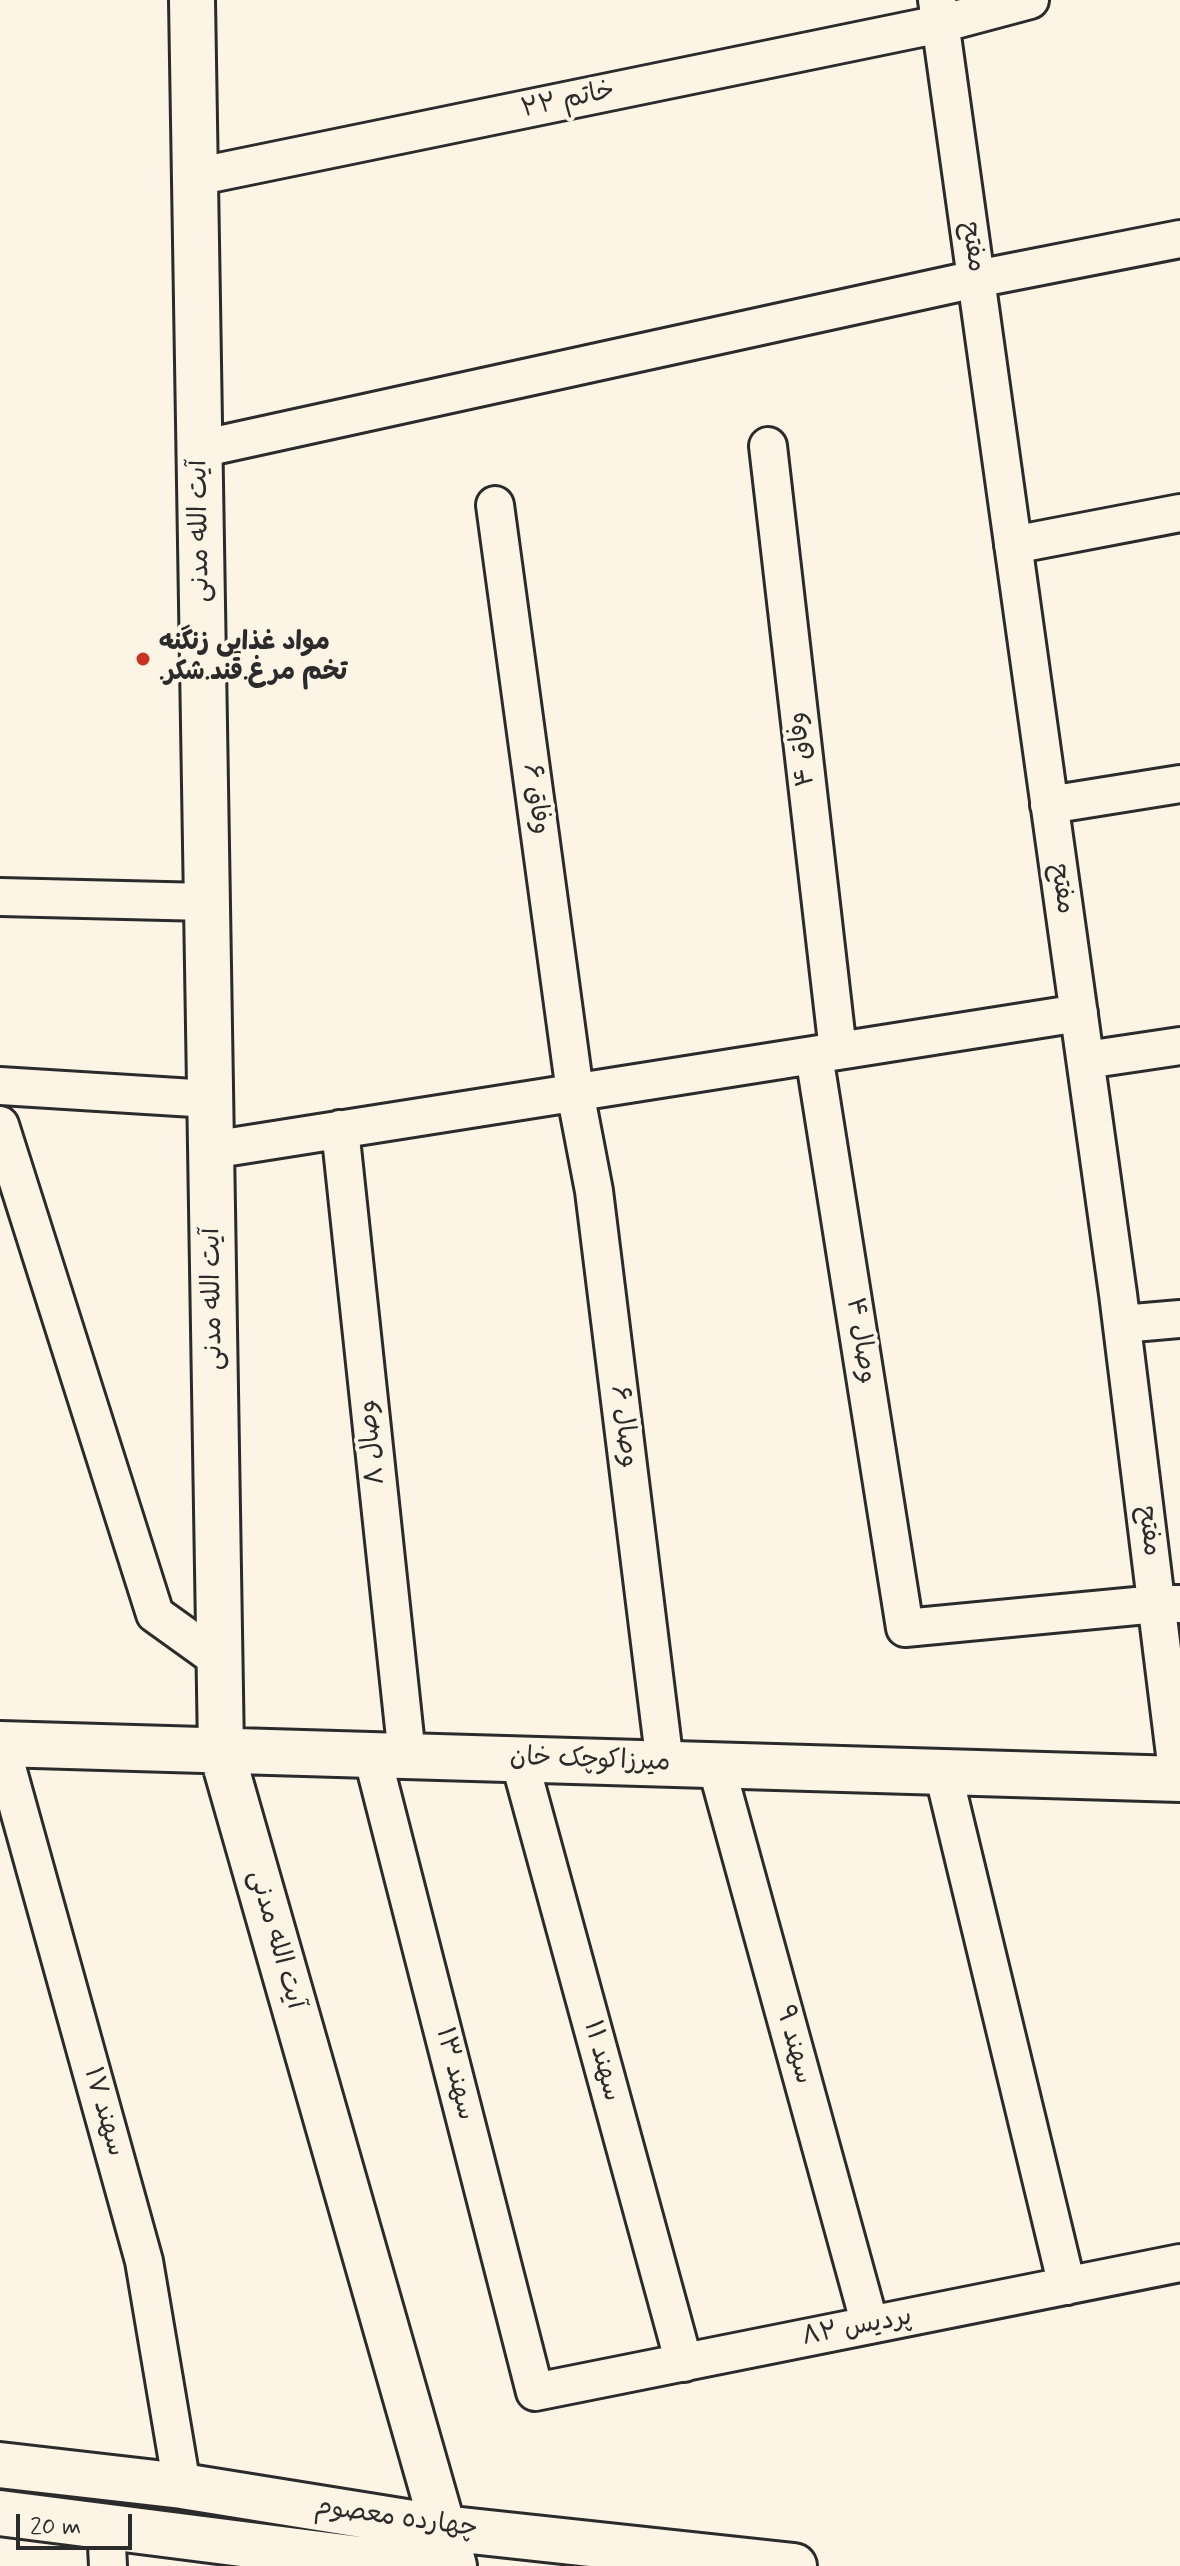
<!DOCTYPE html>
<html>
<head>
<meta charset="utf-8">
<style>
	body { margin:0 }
	#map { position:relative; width:1180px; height:2566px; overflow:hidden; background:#fcf5e5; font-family:Mynerve,sans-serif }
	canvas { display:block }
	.scale { position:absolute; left:16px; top:2514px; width:116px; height:36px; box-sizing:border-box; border:4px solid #2b2b2b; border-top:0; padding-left:10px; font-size:24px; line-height:28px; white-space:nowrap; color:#2b2b2b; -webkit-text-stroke:6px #fcf5e5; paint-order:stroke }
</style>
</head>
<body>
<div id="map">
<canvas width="1180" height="2566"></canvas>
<div class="scale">20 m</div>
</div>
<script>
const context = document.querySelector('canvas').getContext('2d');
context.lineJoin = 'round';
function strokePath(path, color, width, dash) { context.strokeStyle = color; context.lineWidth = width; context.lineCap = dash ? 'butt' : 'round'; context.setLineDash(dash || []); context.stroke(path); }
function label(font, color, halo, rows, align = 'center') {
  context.font = font + ' Mynerve,"Playpen Sans Arabic",sans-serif'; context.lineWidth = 8; context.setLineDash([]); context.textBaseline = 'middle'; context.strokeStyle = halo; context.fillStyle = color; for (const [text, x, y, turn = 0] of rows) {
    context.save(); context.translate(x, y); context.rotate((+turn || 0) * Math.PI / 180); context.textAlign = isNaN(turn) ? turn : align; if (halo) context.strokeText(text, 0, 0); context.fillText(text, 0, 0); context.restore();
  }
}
const minor = new Path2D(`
	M937,0L1118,1294L1178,1779
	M195,177L940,24L1030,0
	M768,446L838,1051
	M200,449L976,279L1180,239
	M495,505L575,1092L594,1191L665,1764
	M1013,545L1180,513
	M1049,805L1180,784
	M0,897L207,902
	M814,1055L905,1628L1157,1604H1178
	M1086,1060L1180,1046
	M0,1086L210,1099
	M0,1125L155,1614L219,1660
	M340,1129L407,1756
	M211,1150L1079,1013
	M1122,1324L1180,1319
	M0,1742L144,2261L182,2486
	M372,1755L535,2392L1180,2263
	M519,1759L684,2363
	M716,1765L870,2325
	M943,1772L1067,2286
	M106,2525L108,2566`);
const major = new Path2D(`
	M192,0L221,1750L454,2566
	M0,1744L1180,1779
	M0,2465L182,2486L443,2528L794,2566
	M0,2513L414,2566`);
strokePath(minor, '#2b2b2b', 42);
strokePath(major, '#2b2b2b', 50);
strokePath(minor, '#fcf5e5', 36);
strokePath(major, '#fcf5e5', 44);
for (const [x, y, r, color] of [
	[143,659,8,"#c8321e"]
]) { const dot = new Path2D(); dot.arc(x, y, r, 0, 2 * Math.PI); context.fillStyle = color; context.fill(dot); strokePath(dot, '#fcf5e5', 3); }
label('26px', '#2b2b2b', '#fcf5e5', [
	["خاتم ۲۲",568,101,-12],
	["مفتح",972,247,82],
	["آیت الله مدنی",201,531,-91],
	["وفاق ۴",803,749,-97],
	["وفاق ۶",535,799,82],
	["مفتح",1061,889,82],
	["آیت الله مدنی",214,1299,-91],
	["وصال ۴",860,1341,81],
	["وصال ۶",623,1427,83],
	["وصال ۸",373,1442,-96],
	["مفتح",1148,1531,83],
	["میرزاکوچک خان",590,1761,2],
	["آیت الله مدنی",275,1940,74],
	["سهند ۹",793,2045,75],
	["سهند ۱۱",601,2061,75],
	["سهند ۱۳",454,2074,76],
	["سهند ۱۷",103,2112,74],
	["پردیس ۸۲",857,2328,-11],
	["چهارده معصوم",396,2519,8]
]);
label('bold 26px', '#2b2b2b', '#fcf5e5', [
	["مواد غذایی زنگنه",159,644],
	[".تخم مرغ.قند.شکر",159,674]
], 'left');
</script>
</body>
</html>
